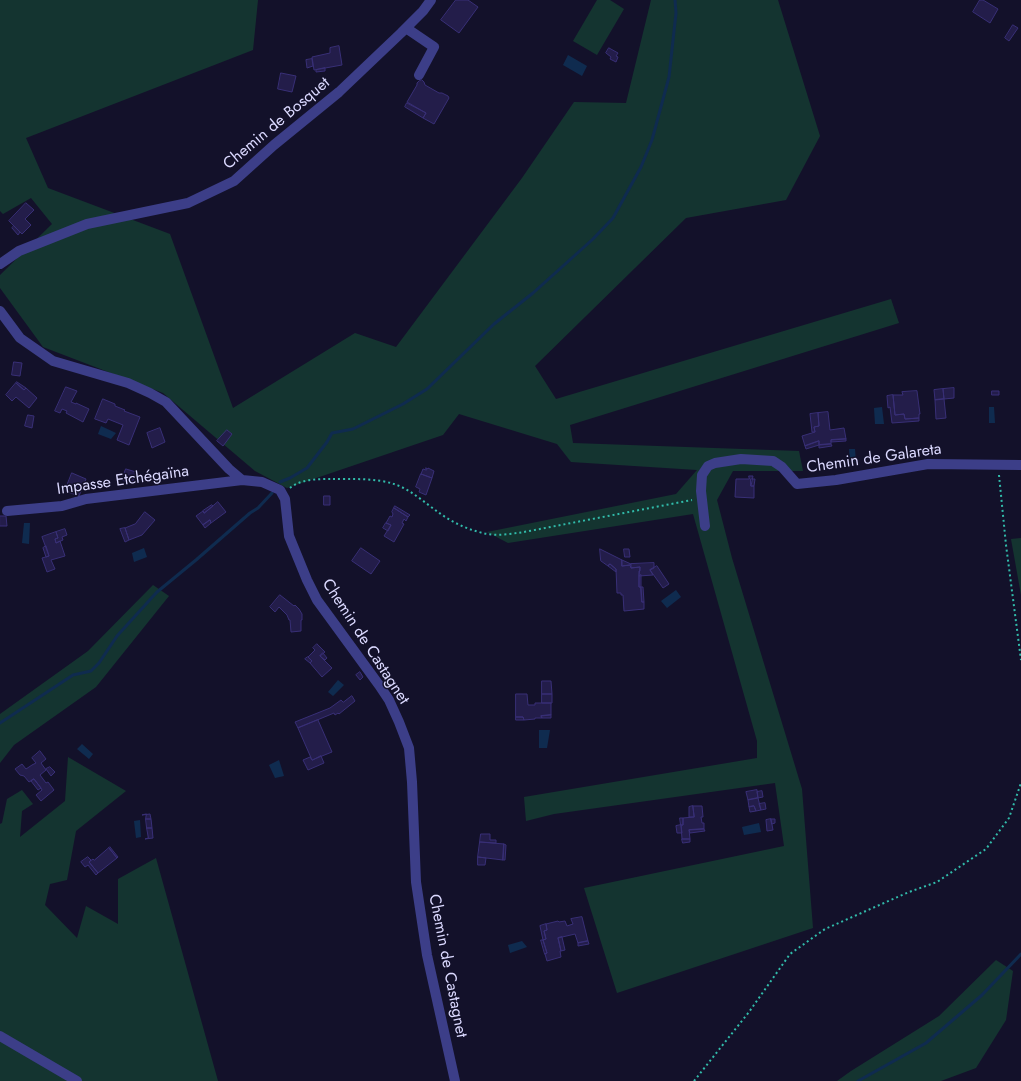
<!DOCTYPE html>
<html>
<head>
<meta charset="utf-8">
<style>
	body { margin:0 }
	canvas { display:block; background:#13112a }
</style>
</head>
<body>
<canvas width="1021" height="1081"></canvas>
<script>
const context = document.querySelector('canvas').getContext('2d');
context.lineJoin = 'round';
function fillPath(path, color) { context.fillStyle = color; context.fill(path, 'evenodd'); }
function strokePath(path, color, width, dash) { context.strokeStyle = color; context.lineWidth = width; context.lineCap = dash ? 'butt' : 'round'; context.setLineDash(dash || []); context.stroke(path); }
function label(font, color, halo, rows, align = 'center') {
  context.font = font + ' Jost,sans-serif'; context.lineWidth = 3; context.setLineDash([]); context.textBaseline = 'middle'; context.strokeStyle = halo; context.fillStyle = color; for (const [text, x, y, turn = 0] of rows) {
    context.save(); context.translate(x, y); context.rotate((+turn || 0) * Math.PI / 180); context.textAlign = isNaN(turn) ? turn : align; if (halo) context.strokeText(text, 0, 0); context.fillText(text, 0, 0); context.restore();
  }
}
fillPath(new Path2D(`
	M0,0H258L253,50L26,138L48,188L170,234L233,408L355,333L396,347L522,178L574,102L626,103L651,0H778L820,136L786,200L686,218L535,366L556,399L891,299L899,323L570,425L573,443L799,451L803,471H733L717,500L732,558L802,789L813,928L617,993L584,888L784,846L775,783L554,814L526,821L524,797L757,758V741L693,514L508,543L487,532L676,494L697,470L571,462L557,444L459,414L443,435L287,488L255,471L163,393L43,347L0,288V275L52,224L31,198L3,214L0,211Z
	M597,0H610L624,9L597,55L573,41Z
	M1021,538V595L1011,539Z
	M153,585L169,596L96,687L14,745L0,763V714L88,651Z
	M68,757L126,791L76,831L67,880L50,884L45,905L77,938L86,906L118,924V879L156,858L218,1081H0V824L2,823L7,799L22,790L33,804L22,811L20,837L65,801Z
	M996,960L1013,971L1006,1020L976,1068L941,1081H837L851,1071L939,1016Z`), '#143430');
fillPath(new Path2D(`
	M568,55L587,66L582,76L563,65Z
	M882,407L884,424H875L874,408Z
	M989,407H994L995,423H989Z
	M101,426L116,433L111,439L98,434Z
	M849,449H855L856,462H850Z
	M24,523H30L29,544L22,543Z
	M144,548L147,557L134,562L132,553Z
	M676,590L681,597L667,608L661,601Z
	M338,680L344,685L333,696L328,692Z
	M539,730H550L547,748H539Z
	M82,744L93,754L89,759L77,749Z
	M279,760L284,776L275,778L269,765Z
	M140,820L141,837L136,838L134,821Z
	M759,823L761,832L744,835L742,827Z
	M522,941L527,947L510,953L508,945Z`), '#0f2b4f');
strokePath(new Path2D(`
	M280,482L290,478L307,468L327,442L332,433L353,429L403,404L427,389L494,324L533,293L593,239L613,218L641,167L652,140L669,77L676,13L675,0
	M0,723L73,675L91,671L99,663L117,636L157,592L196,560L250,513L258,508L272,493
	M858,1081L926,1043L982,995L1021,954`), '#0f2b4f', 3);
const building = new Path2D(`
	M456,0H468L478,7L459,33L441,20Z
	M980,0H983L998,9L990,23L973,12Z
	M1013,25L1018,28L1009,41L1005,38Z
	M339,46L342,65L314,70L312,57L330,53V48Z
	M609,48L618,53L616,56L618,57L616,62L610,59L611,57L606,53Z
	M312,59L313,66L307,68L306,60Z
	M325,68V71L316,72V70Z
	M281,73L296,76L292,92L278,89Z
	M422,80L424,82L425,85L439,93H442L448,96L449,98L434,124L423,118L426,113L407,102L417,85V83L419,81Z
	M407,103L426,113L423,118L405,107Z
	M26,203L34,210L25,219L31,225L22,234L9,221Z
	M14,226L20,232L18,235L12,228Z
	M14,362L22,363L20,376L12,375Z
	M17,382L26,388L24,390L16,383Z
	M16,383L24,390L26,388L37,398L29,408L16,397L12,401L6,395Z
	M66,387L77,391L71,402L76,404V403L89,409L83,422L66,413L67,411L62,409L60,413L55,411Z
	M954,388V398L944,399L943,389Z
	M943,389L944,399L935,400L934,390Z
	M917,391L920,414H919V418L905,419L904,414L895,415L893,395H903L902,392Z
	M992,391H999V395H992Z
	M893,395L895,415L904,414L905,419L919,418V421L892,423L890,407L888,408L887,396Z
	M103,399L115,404V406L125,410L124,411L140,417L129,445L117,440L123,425L108,419L106,423L95,419Z
	M944,399L946,418L936,419L935,400Z
	M828,412L830,430L844,428L846,439L831,440V444L819,445V441L805,446L802,436L815,432L814,427L819,426L818,413Z
	M818,413L819,426L814,427L815,432H812L810,414Z
	M28,415L34,416L32,428L25,426Z
	M160,428L165,442L152,448L147,433Z
	M227,430L232,434L223,446L217,441Z
	M846,439V441L831,442V440Z
	M819,441V445L806,449L805,446Z
	M831,444L832,446L819,448V445Z
	M426,468L428,469V468L434,471L432,478L421,474L423,469L426,470Z
	M126,469L136,472L132,484L122,480Z
	M72,473L86,479L79,496L65,491Z
	M421,474L432,478L426,495L419,492L420,489L416,487Z
	M749,476H753L751,486H754V498L735,497L736,479H749Z
	M751,479H755L754,486H751Z
	M324,496H330V505H324Z
	M218,502L226,512L211,523L210,520L203,525L196,516L203,511L204,513Z
	M212,505L213,506L204,513L203,511Z
	M395,506L410,515L408,517L394,508Z
	M394,508L408,517L406,521L404,519L402,523L404,524L394,542L384,536L391,525L386,523L390,516L392,517L393,514L392,512Z
	M145,512L155,520L142,535L129,540L125,528L135,524Z
	M0,516H6L7,526H0Z
	M210,520L211,523L205,528L203,525Z
	M386,523L391,525L388,531L383,528Z
	M125,528L129,540L125,542L120,529Z
	M65,529L67,535L62,537L63,540L56,543L55,539L58,538L56,532Z
	M56,532L58,538L55,539L56,543L60,541L65,556L51,560L55,569L47,572L42,558L49,556L42,537Z
	M46,546L49,556L46,557L43,548Z
	M361,548L380,561L371,574L352,561Z
	M600,549L622,560V566L630,565L631,568L640,567V571H639V587H641L642,602H644V609L624,611L623,595H621V593H617L616,569L610,564L608,566L601,561Z
	M624,549H629L630,557H625Z
	M622,560L631,564L630,565L622,566Z
	M654,563V568L650,570L653,575L639,576L640,567L631,568V564Z
	M610,564L616,569V572L608,566Z
	M657,566L669,584L663,588L650,570Z
	M641,575V587H639V576Z
	M641,587H643L644,602H642Z
	M280,595L294,606L295,605L299,609L302,614V620H301V631L291,632L290,620H289L287,615L279,607L275,612L270,607Z
	M317,644L325,652L320,656L332,668L322,677L310,663L312,661L308,657L315,650L313,648Z
	M323,653L327,658L325,660L320,656Z
	M308,657L312,661L310,663L305,659Z
	M360,672L363,677L360,680L356,675Z
	M542,681H551L552,694H542Z
	M516,694H527L528,705H535V703H551V715L541,716L542,718H535V719L524,720L523,717H516Z
	M542,694H552V703H542Z
	M352,696L355,701L339,714L338,713L335,715L334,713L298,728L295,722L330,708L341,700L343,702Z
	M551,715V718H542L541,716Z
	M516,717H523L524,720H516Z
	M318,720L332,752L312,760L298,728Z
	M40,751L46,759L41,763L46,770L40,775L46,783L48,782L54,790L41,801L36,795L42,790L41,788L34,779L29,782L24,776L20,775L15,769L22,764L26,769L32,765L36,763L32,758Z
	M321,756L324,763L308,770L303,760L310,757L312,760Z
	M50,767L55,772L51,776L46,769Z
	M34,779L41,788L38,790L31,781Z
	M757,790L758,798L748,800L746,792Z
	M762,791L763,797L758,798L757,792Z
	M758,798L761,810L756,811L754,806L749,807L748,800Z
	M765,803L766,809L761,810L759,804Z
	M693,806H702L703,817H701L702,823H704V829L689,830L690,839H682L681,825H683V818L694,817Z
	M693,806L694,817H689V807Z
	M754,806L756,811L750,812L749,807Z
	M146,814L142,815L150,814L151,819H146Z
	M680,818H683V825H681Z
	M146,819H151L152,828H147Z
	M771,819L773,830L767,831L766,820Z
	M771,819H775V823L772,824Z
	M681,825L682,833H677L676,826Z
	M147,828H152L153,838L145,839L148,838Z
	M704,829L705,831L690,833L689,830Z
	M481,834H490V840H496V843L480,842Z
	M682,839H690V842L683,843Z
	M480,842L504,844L503,860L478,857Z
	M504,844L506,845L505,860H503Z
	M110,847L118,857L117,858L109,848Z
	M109,848L117,858L98,873L89,862L93,859L94,860Z
	M88,857L91,860L89,862L98,873L96,875L88,865L85,867L81,862Z
	M478,857L486,858L485,865H478Z
	M582,917L588,941L578,943L575,934L558,938L561,951H560L561,957L547,961L545,954L547,953L543,940L546,939L544,931L547,930L546,924L558,921L559,922L565,921L567,926L573,924L571,919Z
	M546,924L547,930L544,931L546,939L543,940L540,926Z
	M562,937L565,950L561,951L558,938Z
	M541,940H543L547,953L545,954Z
	M588,941L589,944L578,946V943Z`);
fillPath(building, '#231d4a');
strokePath(building, '#382f76', 1);
strokePath(new Path2D(`
	M999,475L1006,545L1021,660
	M290,488C301,479 317,479 331,479C350,479 376,478 394,484C410,489 425,503 438,512C450,521 464,528 479,532C494,537 510,534 524,532L692,500
	M694,1081L749,1012L790,954L825,929L909,892L937,882L986,849L1009,818L1021,783`), '#31bbaa', 2, [2, 3]);
strokePath(new Path2D(`
	M406,28L434,47L419,75
	M0,264L19,251L87,224L188,203L234,181L274,145L339,92L401,33L423,11L431,0
	M0,311L20,338L53,361L128,383L150,393L166,402L229,469L242,480L262,482L280,490L285,499L289,536L307,580L317,600L379,685L389,700L399,722L409,748L412,782L416,882L427,955L455,1081
	M7,511L62,506L86,499L242,480
	M705,526L701,491L702,475L708,466L715,463L741,459L773,461L782,467L797,484L836,480L928,464L1021,465
	M0,1036L77,1081`), '#3c3e88', 10);
label('16px', '#dbd9ff', '#13112a', [
	["Chemin de Bosquet",277,124,-40],
	["Chemin de Galareta",874,459,-8],
	["Impasse Etchégaïna",123,481,-8],
	["Chemin de Castagnet",365,642,57],
	["Chemin de Castagnet",447,966,79]
]);
</script>
</body>
</html>
